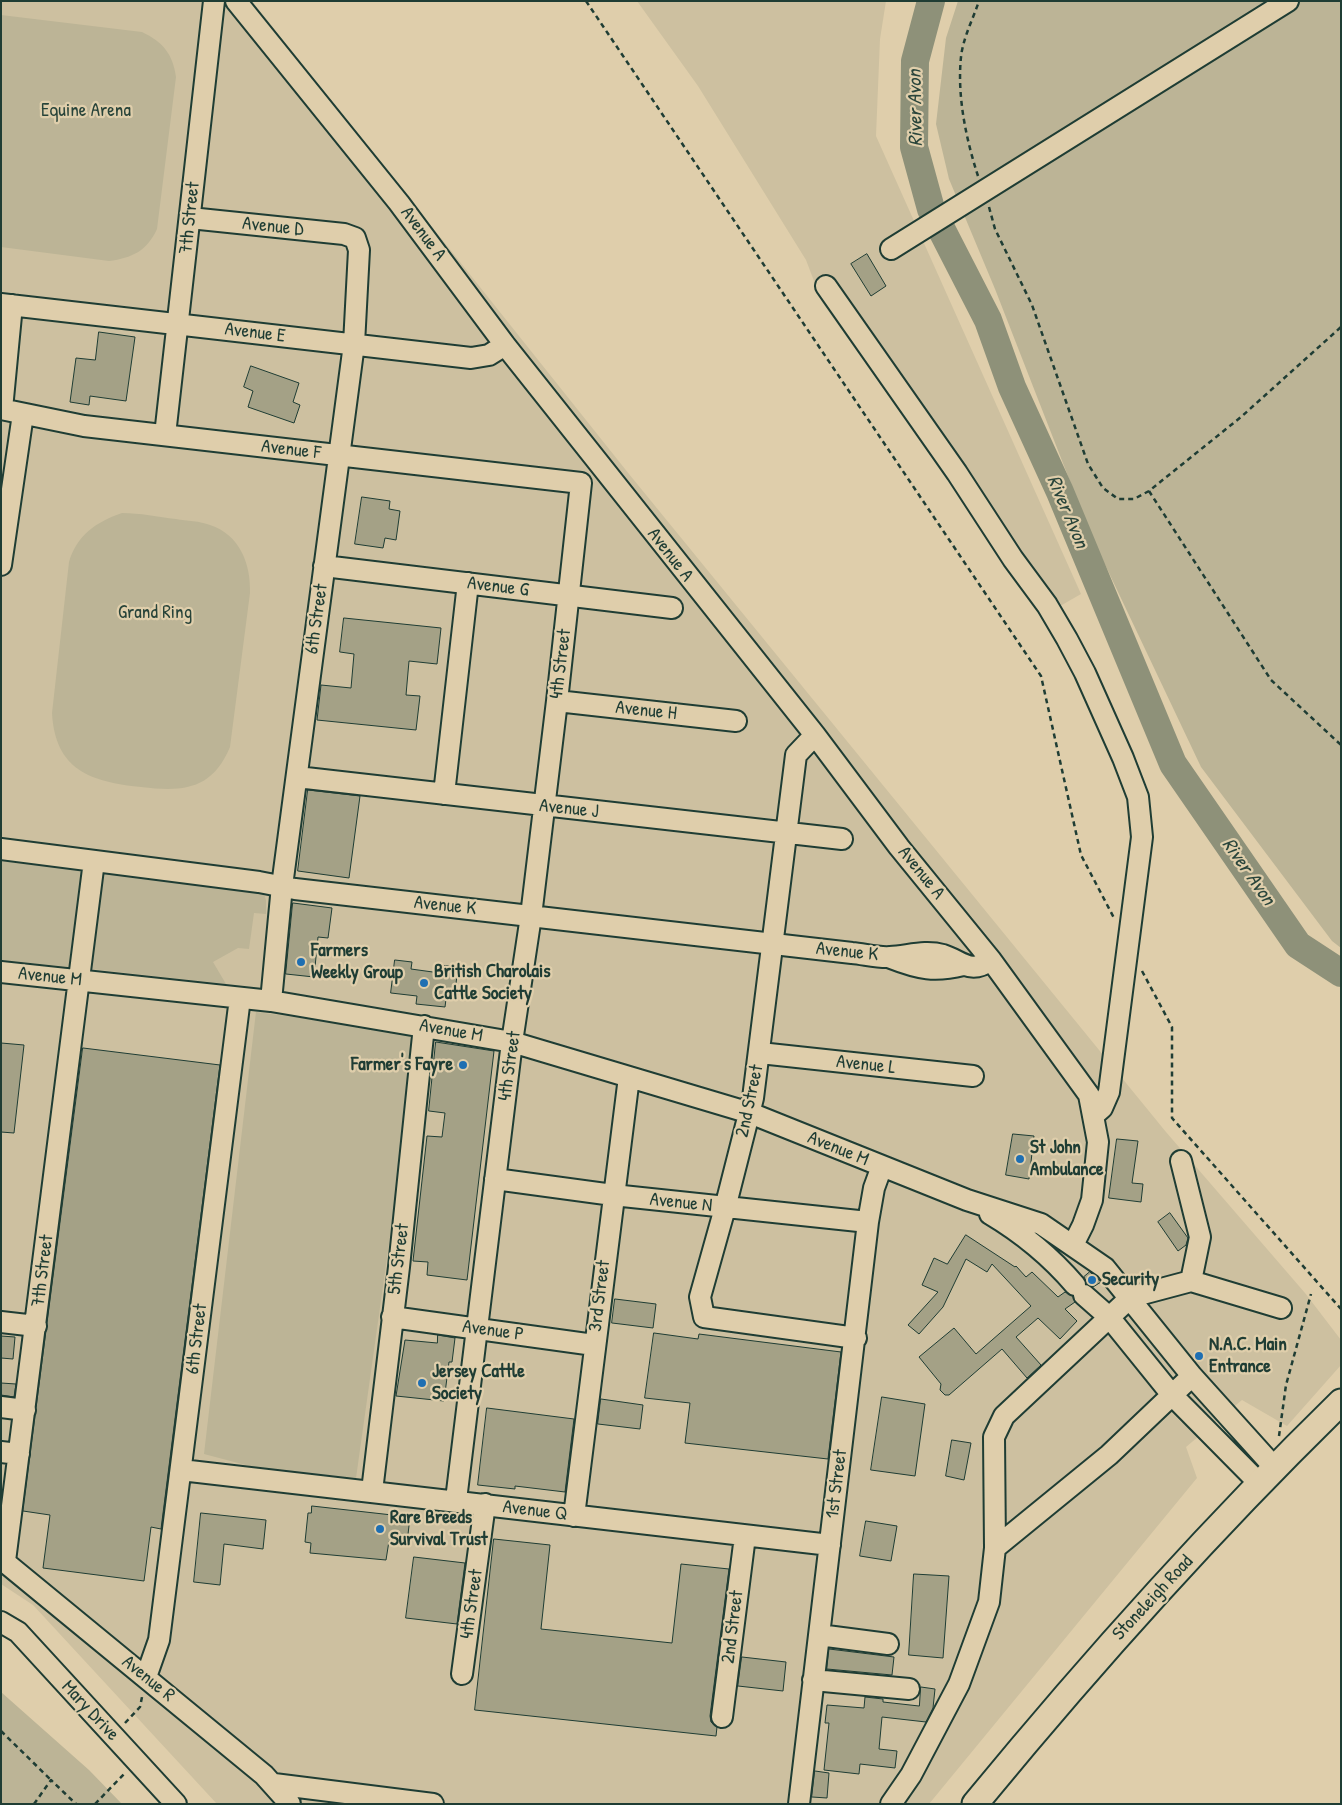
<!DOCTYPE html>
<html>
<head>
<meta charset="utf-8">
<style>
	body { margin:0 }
	#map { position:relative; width:1342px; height:1805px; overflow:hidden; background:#dfceab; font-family:"Patrick Hand",sans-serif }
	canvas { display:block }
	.frame { position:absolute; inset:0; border:2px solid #1f3d34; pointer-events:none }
</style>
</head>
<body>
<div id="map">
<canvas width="1342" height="1805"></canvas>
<div class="frame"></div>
</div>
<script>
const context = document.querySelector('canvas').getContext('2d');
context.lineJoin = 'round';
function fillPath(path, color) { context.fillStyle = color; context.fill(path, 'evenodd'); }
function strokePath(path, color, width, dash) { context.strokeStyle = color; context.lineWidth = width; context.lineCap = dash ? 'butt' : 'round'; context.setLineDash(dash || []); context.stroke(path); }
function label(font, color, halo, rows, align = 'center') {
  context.font = font + ' "Patrick Hand",sans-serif'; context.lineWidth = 4.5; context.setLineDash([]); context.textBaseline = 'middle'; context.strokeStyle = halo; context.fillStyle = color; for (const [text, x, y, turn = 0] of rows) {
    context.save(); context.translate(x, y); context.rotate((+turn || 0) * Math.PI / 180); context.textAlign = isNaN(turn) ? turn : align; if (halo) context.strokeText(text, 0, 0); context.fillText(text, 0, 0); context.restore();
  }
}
fillPath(new Path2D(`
	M1,1H252L629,474L1166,1132L1305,1293L1341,1340V1365L1287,1426L1242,1400L1186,1447L1197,1478L929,1804H217L33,1605L1,1584Z
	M637,1H886L880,39L876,136L1081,594L1041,617L983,529L822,302L806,260L698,86Z`), '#cdc0a0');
fillPath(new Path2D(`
	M958,1H1341V948L1332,941L1201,767L1091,535L995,289L949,179L936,124L946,38Z
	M1,15L142,32C163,42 173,54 176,77L157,229C147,251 132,258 109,261L1,247Z
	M122,513C140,513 158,517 176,519C187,521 200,521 210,525C240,535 251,564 250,593L230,747C212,790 183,792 141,787C91,782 55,770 52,713L69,562C77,535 96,522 122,513Z
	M1,861L87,870L75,965L69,967L1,960Z
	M99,871L247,890L264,894L266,900V914L254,913L249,949L238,948L213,962L226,984L91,969L87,966Z
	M256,1012L407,1032L413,1043L414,1066L356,1478L257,1468L204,1454Z
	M1,1692L89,1770L122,1804H1Z`), '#bcb496');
strokePath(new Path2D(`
	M931,1L915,61L914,147L931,209L988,320L1012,387L1060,492L1173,764L1298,945L1341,973`), '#8e9179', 28);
const building = new Path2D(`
	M867,254L886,286L871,296L851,264Z
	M99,332L135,337L126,401L90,396L89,405L70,402L76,358L95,360Z
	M251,366L299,383L293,402L300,405L294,423L248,407L253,391L244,387Z
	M362,497L390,501L389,509L400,511L396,540L385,538L383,548L355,544Z
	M344,618L441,628L437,664L409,661L406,695L420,696L416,730L317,720L321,685L351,688L354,654L340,652Z
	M308,790L360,796L349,878L298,871Z
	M293,903L332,908L328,938L318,937L314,977L286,974Z
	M395,960L412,962L411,969L440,973V965L458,967L454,1000L446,999L445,1007L416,1004L417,996L391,993Z
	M436,1042L494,1051L467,1280L427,1275L428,1262L413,1261L427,1136L442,1137L445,1113L429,1111Z
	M1,1043L24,1045L14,1133L1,1132Z
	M83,1048L220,1065L161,1529L151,1527L144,1581L43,1568L50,1515L23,1511Z
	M1013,1134L1034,1136L1029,1179L1006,1175Z
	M1117,1139L1138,1141L1132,1183L1143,1184L1141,1202L1109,1198Z
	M1170,1213L1188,1238L1186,1245L1178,1251L1158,1222Z
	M966,1235L1015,1267L1016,1266L1026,1277L1032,1272L1058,1297L1065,1292L1073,1296L1075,1302L1065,1309L1077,1321L1060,1339L1038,1318L1016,1337L1041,1365L1027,1378L1002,1349L949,1395H945L940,1390L941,1384L919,1357L954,1328L976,1354L1031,1306L992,1264L987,1272L966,1259L943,1307L919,1334L908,1325L938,1292L922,1285L934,1258L947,1264Z
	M1090,1272L1101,1282L1093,1287L1087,1283L1084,1277Z
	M615,1299L656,1304L653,1328L612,1323Z
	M654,1333L698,1339L699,1334L841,1352L828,1459L685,1443L690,1403L645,1398Z
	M438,1335L455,1338L452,1362H449L444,1401L396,1396L405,1340L437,1343Z
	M1,1336L15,1337L13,1359L1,1358Z
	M1,1383L16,1384L14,1397L1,1395Z
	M882,1397L925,1404L915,1476L871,1470Z
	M601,1399L643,1405L640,1429L598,1424Z
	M487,1408L574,1419L565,1492L515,1486V1489L478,1485Z
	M952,1440L971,1443L964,1480L946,1476Z
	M312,1506L410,1517L407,1543L389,1541L386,1560L310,1553L311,1543L305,1542L308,1513H311Z
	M201,1513L266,1520L263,1549L224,1544L220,1585L194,1582Z
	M866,1521L897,1526L891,1561L860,1556Z
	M494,1539L550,1545L541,1629L672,1643L681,1564L729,1569L710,1716L711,1722L717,1727L716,1736L475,1710Z
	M414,1557L465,1563L457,1624L406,1618Z
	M914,1574L949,1576L943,1658L909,1655Z
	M829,1649L894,1657L892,1675L827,1669Z
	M742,1657L786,1662L783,1691L738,1686Z
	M921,1687L935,1689L933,1708L926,1722L882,1717L879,1749L897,1751L895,1768L860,1764L859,1774L824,1770L829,1723H825L827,1705L864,1708L865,1697L883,1699V1702L919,1706Z
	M815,1771L829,1773L827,1798L812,1797Z`);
fillPath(building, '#a4a186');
strokePath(building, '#1f3d34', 1);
const minor = new Path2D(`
	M236,1L399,203L505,345L815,735L899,847L991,960L1089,1095L1098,1142L1092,1200L1083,1225L1073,1245
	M190,218L344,234L355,238L359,250L354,344L282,886L271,1001
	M891,249L1288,1
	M826,286L957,473L1013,559L1047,605L1067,639L1085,673L1123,758L1138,797L1142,837L1109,1092L1102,1108L1094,1115
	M1,304L471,358L489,355L505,345
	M1,409L84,426L581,483
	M2,409L12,305
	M165,435L214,1
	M1,565L23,414
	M324,566L672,608
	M557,701L736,721
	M815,735L796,755L753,1098L725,1208L700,1297L704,1317L856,1338
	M297,777L842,839
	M444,794L468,583
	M1,849L259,882L295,889C481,910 666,932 852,953C864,954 878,958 890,957C908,956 925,950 943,955C962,961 970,975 991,960
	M891,958C919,969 935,972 963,965
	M1,972L271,1001L512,1042L750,1113L967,1200L1041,1224L1105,1268L1192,1376L1274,1467
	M760,1053L973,1076
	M495,1179L613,1195L868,1222
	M990,1214C1022,1233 1051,1257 1075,1285
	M1191,1281L1281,1308
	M1084,1295L1109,1317L1172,1395L1259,1483
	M392,1317L594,1345
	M1,1322L36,1326
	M1,1407L25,1410
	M1,1452L19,1454
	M181,1470L830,1545
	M372,1491L399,1267L424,1026
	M456,1500L512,1042L531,916L557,701L581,483
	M574,1516L629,1077
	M995,1548L1109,1455L1192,1376
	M1,1559L264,1775L290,1804
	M5,1561L94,861
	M1,1622L18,1632L176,1804
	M819,1635L888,1644
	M462,1674L485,1504
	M146,1677L159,1640L240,998
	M813,1680L909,1689
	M722,1717L745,1536
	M274,1784L433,1804
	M799,1804L868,1222L874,1188L882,1166
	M891,1804L911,1775L959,1684L989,1602L995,1548L994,1437L1004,1416L1131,1297L1191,1281L1200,1237L1181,1161`);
const major = new Path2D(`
	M975,1804C1090,1664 1211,1529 1341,1402`);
strokePath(minor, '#1f3d34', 24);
strokePath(major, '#1f3d34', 29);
strokePath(new Path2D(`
	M586,1L1041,676L1081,855L1114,918
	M978,176C966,139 957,96 961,57C963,38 973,19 979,1
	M989,207L995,229L1032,305L1088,464L1103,488L1118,499H1134L1149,491L1241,417L1341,327
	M1149,491L1271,680L1341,745
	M1142,971L1172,1027V1118L1341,1309
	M1279,1436L1286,1385L1311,1294
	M125,1723L140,1707L142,1697
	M1,1731L51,1780
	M34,1804L51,1780L76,1804
	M95,1804L125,1773`), '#1f3d34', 2.5, [5, 4]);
strokePath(minor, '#dfceab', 20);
strokePath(major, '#dfceab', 25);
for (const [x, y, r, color] of [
	[301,962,5,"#1f6fb2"],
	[424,983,5,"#1f6fb2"],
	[463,1065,5,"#1f6fb2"],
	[1020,1159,5,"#1f6fb2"],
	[1092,1280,5,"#1f6fb2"],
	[1199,1356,5,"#1f6fb2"],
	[422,1383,5,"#1f6fb2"],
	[380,1529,5,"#1f6fb2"]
]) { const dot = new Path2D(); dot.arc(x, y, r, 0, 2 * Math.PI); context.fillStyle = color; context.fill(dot); strokePath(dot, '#dfceab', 2); }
label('19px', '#274339', '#dfceab', [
	["Equine Arena",86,111],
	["Grand Ring",155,613]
]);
label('19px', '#1f3d34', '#dfceab', [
	["7th Street",190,218,-84],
	["Avenue D",273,227,6],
	["Avenue A",423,234,53],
	["Avenue E",255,333,7],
	["Avenue F",291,450,7],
	["Avenue A",670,555,52],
	["Avenue G",498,587,7],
	["6th Street",317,619,-82],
	["4th Street",561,664,-83],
	["Avenue H",646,711,6],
	["Avenue J",569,809,6],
	["Avenue A",921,873,51],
	["Avenue K",445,906,6],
	["Avenue K",847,952,6],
	["Avenue M",50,977,6],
	["Avenue M",451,1031,10],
	["Avenue L",866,1065,6],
	["4th Street",510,1066,-82],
	["2nd Street",750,1101,-78],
	["Avenue M",838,1149,22],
	["Avenue N",681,1203,6],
	["5th Street",399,1259,-83],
	["7th Street",43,1271,-83],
	["3rd Street",600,1296,-83],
	["Avenue P",493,1331,8],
	["6th Street",197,1339,-83],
	["1st Street",837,1484,-83],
	["Avenue Q",535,1511,7],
	["Stoneleigh Road",1153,1598,-47],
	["4th Street",472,1604,-82],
	["2nd Street",733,1627,-83],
	["Avenue R",148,1679,39],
	["Mary Drive",90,1711,47]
]);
label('bold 19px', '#1f3d34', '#dfceab', [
	["Farmers",311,951],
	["Weekly Group",311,973],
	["British Charolais",434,972],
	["Cattle Society",434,994],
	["Farmer's Fayre",453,1065,"right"],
	["St John",1030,1148],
	["Ambulance",1030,1170],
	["Security",1102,1280],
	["N.A.C. Main",1209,1345],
	["Entrance",1209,1367],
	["Jersey Cattle",432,1372],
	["Society",432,1394],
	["Rare Breeds",390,1518],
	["Survival Trust",390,1540]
], 'left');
label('italic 20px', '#2a453b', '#dfceab', [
	["River Avon",916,108,-91],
	["River Avon",1067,512,67],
	["River Avon",1248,872,55]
]);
</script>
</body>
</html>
